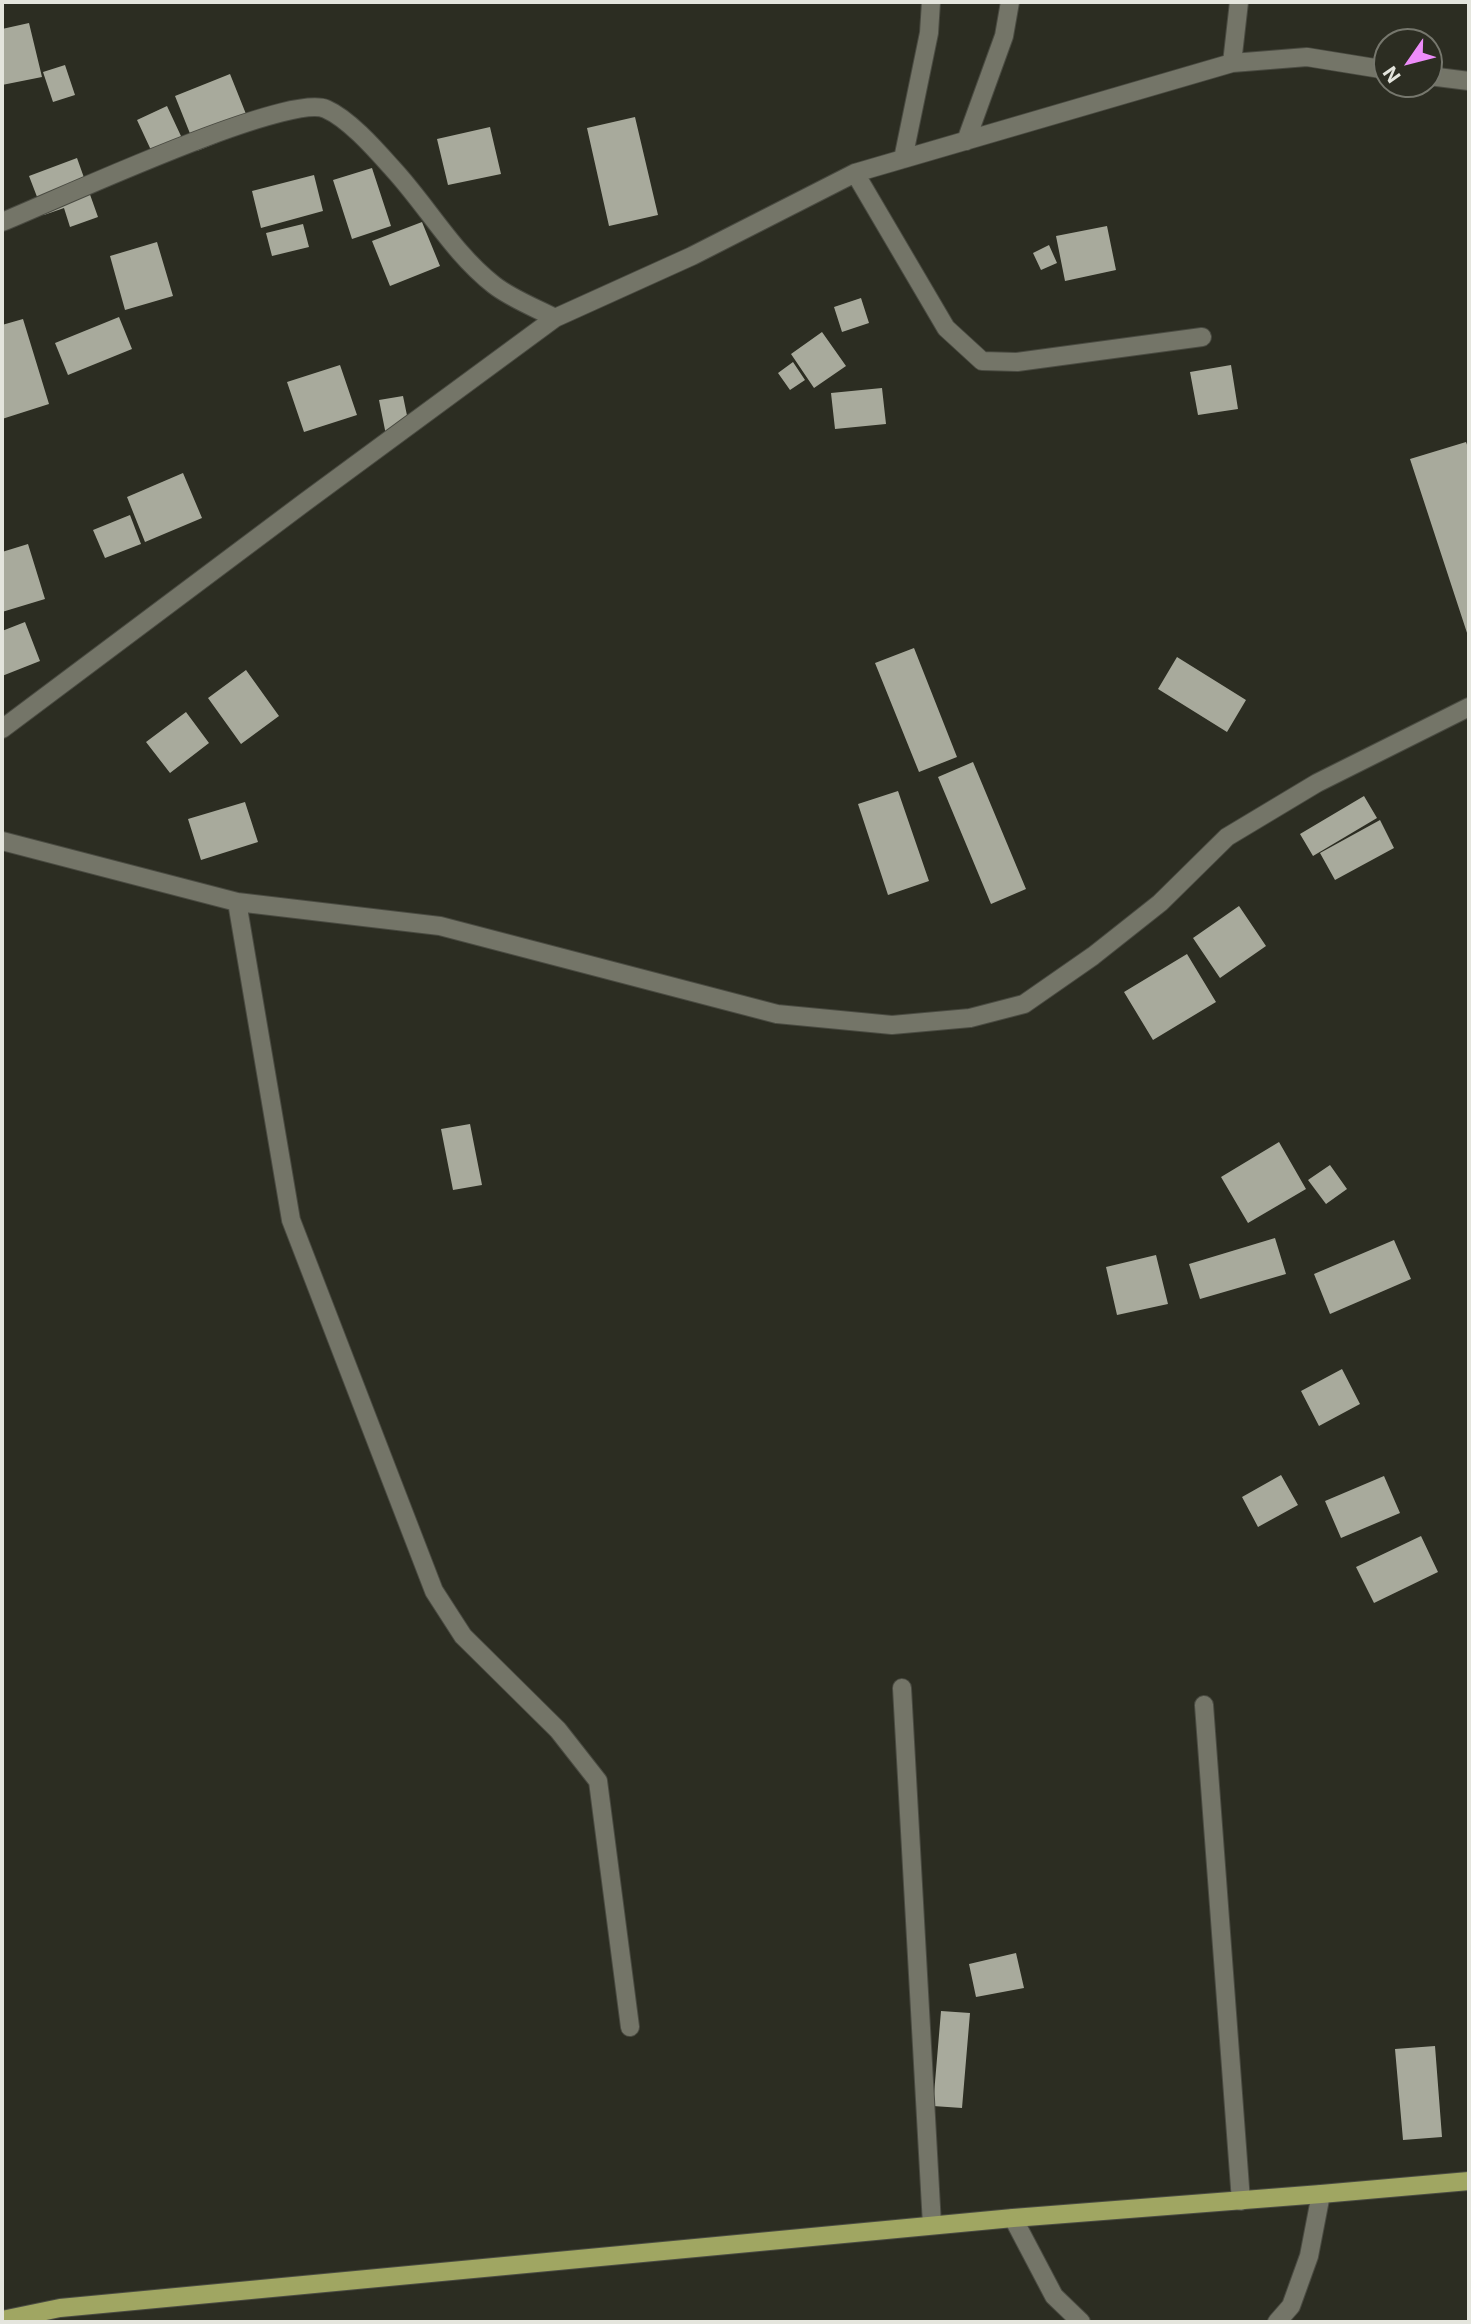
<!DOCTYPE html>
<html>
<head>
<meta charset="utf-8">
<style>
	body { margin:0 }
	#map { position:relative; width:1471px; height:2324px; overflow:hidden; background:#2c2d22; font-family:Inter,sans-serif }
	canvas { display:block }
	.frame { position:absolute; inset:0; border:4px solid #e4e5dd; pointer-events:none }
	.north { position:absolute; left:1373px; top:28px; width:70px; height:70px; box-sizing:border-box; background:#2c2d22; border:2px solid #76776d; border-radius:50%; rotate:235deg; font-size:19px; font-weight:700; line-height:28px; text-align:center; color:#e4e5dd }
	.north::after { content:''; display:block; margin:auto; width:24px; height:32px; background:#ed8cf9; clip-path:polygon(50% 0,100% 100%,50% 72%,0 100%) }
</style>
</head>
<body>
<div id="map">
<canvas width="1471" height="2324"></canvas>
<div class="frame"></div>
<div class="north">N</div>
</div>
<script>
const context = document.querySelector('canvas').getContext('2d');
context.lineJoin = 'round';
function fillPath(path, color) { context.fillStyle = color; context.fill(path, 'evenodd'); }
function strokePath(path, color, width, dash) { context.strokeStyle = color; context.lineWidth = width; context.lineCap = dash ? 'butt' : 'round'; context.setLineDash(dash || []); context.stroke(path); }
fillPath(new Path2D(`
	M29,23L42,77L2,85V29Z
	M65,65L75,95L53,102L43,72Z
	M230,74L252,129L197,151L175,96Z
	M167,106L187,149L157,163L137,120Z
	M635,117L658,215L609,226L587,128Z
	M490,127L501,174L448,185L437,139Z
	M77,158L98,217L70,227L64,208L44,215L29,176Z
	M372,168L391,226L352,239L333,180Z
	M314,175L323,211L261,228L252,191Z
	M422,222L440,266L390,286L372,241Z
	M303,224L309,247L272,256L266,233Z
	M1107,226L1116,270L1065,281L1056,236Z
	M157,242L173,296L125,310L110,256Z
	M1049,245L1057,263L1041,270L1033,253Z
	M861,298L869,323L842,332L834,307Z
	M119,317L132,349L68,375L55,343Z
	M23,319L49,404L2,419V325Z
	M822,332L846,366L814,388L791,354Z
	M793,362L805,380L790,390L778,373Z
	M340,365L357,415L304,432L287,382Z
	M1231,365L1238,409L1198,415L1190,372Z
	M882,388L886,424L835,429L831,393Z
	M403,396L410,430L386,435L379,400Z
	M1466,442L1469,450V639L1410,459Z
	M183,473L202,518L145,542L127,497Z
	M130,515L141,544L105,558L93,530Z
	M28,544L45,599L2,612V552Z
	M25,622L40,661L2,676V631Z
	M914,648L957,757L919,772L875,663Z
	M1177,657L1246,700L1227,732L1158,689Z
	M246,670L279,716L241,744L208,698Z
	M186,712L209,743L170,773L146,742Z
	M973,762L1026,889L991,904L938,777Z
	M898,791L929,881L888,895L858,804Z
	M1364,796L1377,818L1313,856L1300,834Z
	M245,802L258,842L201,860L188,819Z
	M1380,820L1394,848L1335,880L1320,853Z
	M1239,906L1266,946L1220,978L1193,938Z
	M1187,954L1216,1002L1153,1040L1124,992Z
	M470,1124L482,1185L453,1190L441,1129Z
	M1279,1142L1306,1189L1248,1223L1221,1177Z
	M1330,1165L1347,1189L1326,1204L1308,1180Z
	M1275,1238L1286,1274L1200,1299L1189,1264Z
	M1394,1240L1411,1279L1330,1314L1314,1274Z
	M1156,1255L1168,1304L1117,1315L1106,1267Z
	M1342,1369L1360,1404L1319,1426L1301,1391Z
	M1281,1475L1298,1505L1258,1527L1242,1497Z
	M1384,1476L1400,1513L1341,1538L1325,1501Z
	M1421,1536L1438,1572L1374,1603L1356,1567Z
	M1016,1953L1024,1988L976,1997L969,1964Z
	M941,2011L970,2013L962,2108L933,2106Z
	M1435,2046L1442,2137L1403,2140L1395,2049Z`), '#a8aa9c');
const minor = new Path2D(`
	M1232,63L1239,2
	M1429,76L1469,81
	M966,141L1004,36L1010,2
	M903,159L929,33L931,2
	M855,173L946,328L982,361L1017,362L1202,337
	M2,222C52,202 287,92 326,109C349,119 376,150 393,169C428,207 453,253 494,285C512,299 536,308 555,318
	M2,729L305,502L555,318L692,256L855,173L1232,63L1307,57L1387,70
	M2,841L237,902L440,926L777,1014L892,1025L970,1018L1024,1004L1093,956L1160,903L1227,837L1317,783L1469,707
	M237,902L291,1220L434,1591L463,1636L558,1730L598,1781L630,2027
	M902,1688L932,2225
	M1204,1705L1241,2201
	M1013,2218L1054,2296L1081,2322
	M1277,2322L1291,2306L1309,2256L1321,2194`);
const major = new Path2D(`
	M2,2320L60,2308L1013,2218L1321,2194L1469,2181`);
strokePath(minor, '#4a4b42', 20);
strokePath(major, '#4a4b42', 20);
strokePath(minor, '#747568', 18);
strokePath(major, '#a0a662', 18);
</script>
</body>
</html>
